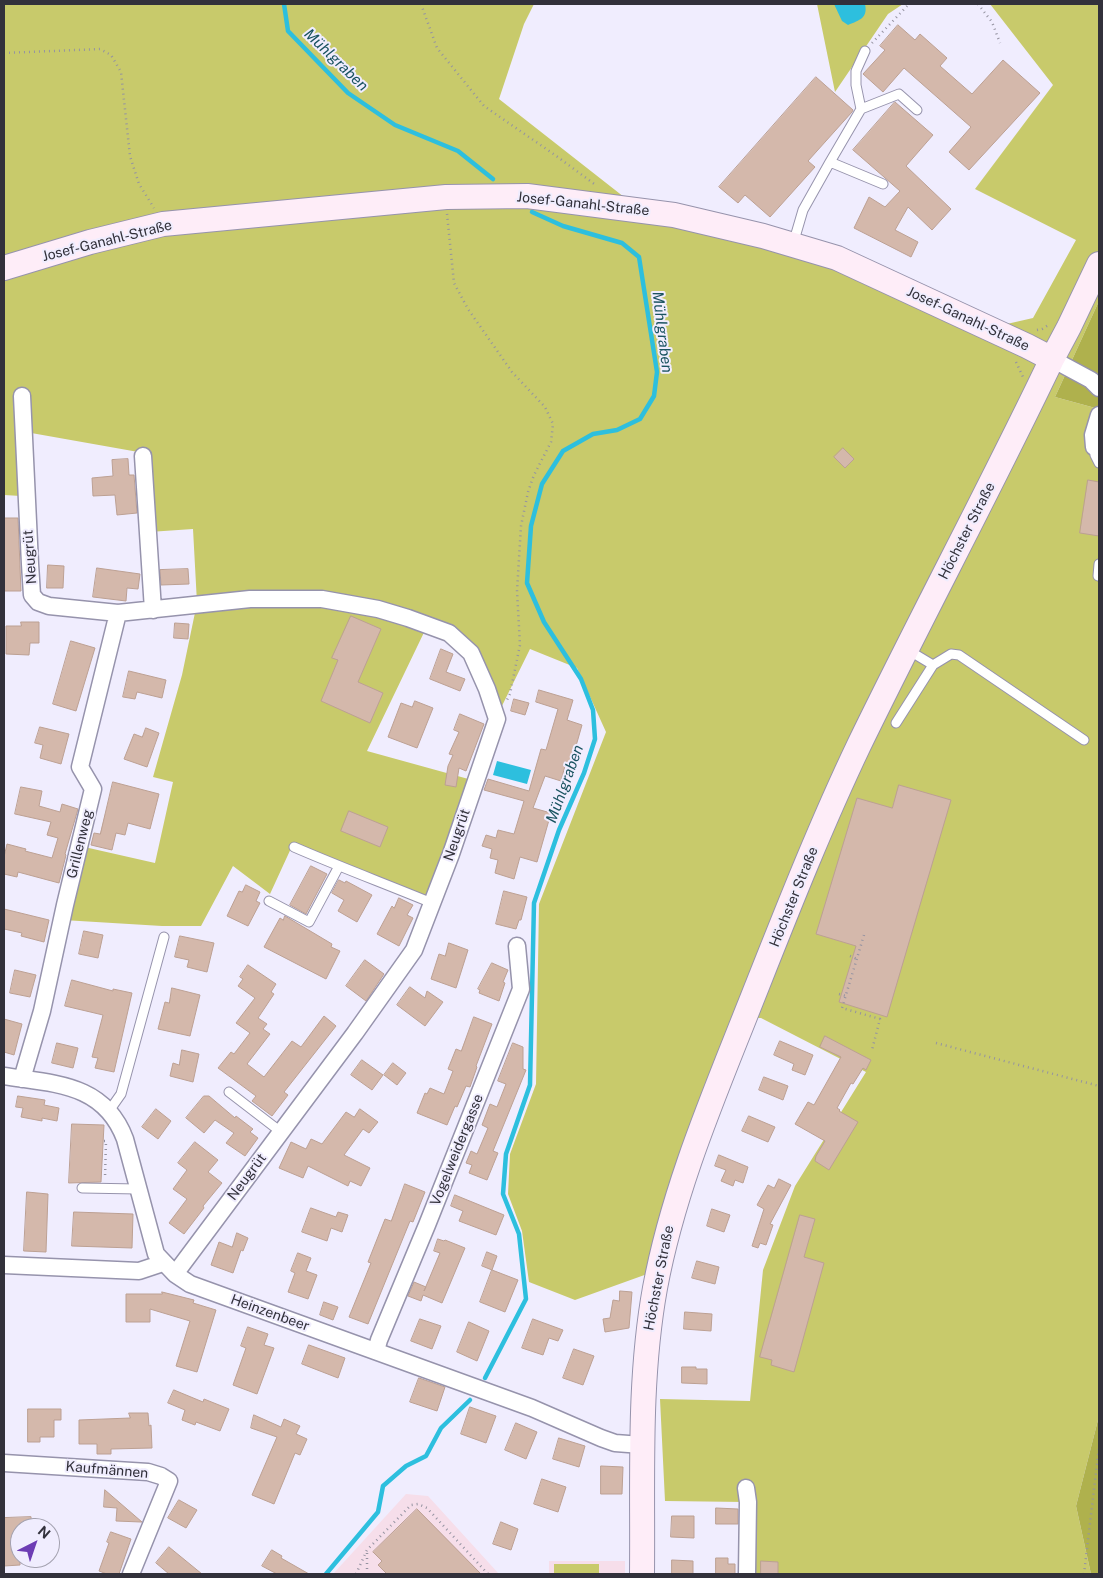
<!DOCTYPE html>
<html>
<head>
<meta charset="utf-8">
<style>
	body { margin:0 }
	#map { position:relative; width:1103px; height:1578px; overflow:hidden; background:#f0edfe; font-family:"Public Sans",sans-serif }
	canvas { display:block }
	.frame { position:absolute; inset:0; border:5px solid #32313b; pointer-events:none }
	.north { position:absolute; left:10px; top:1518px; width:50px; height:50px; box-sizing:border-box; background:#f0edfe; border:1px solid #a4a2b0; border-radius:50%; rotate:41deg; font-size:14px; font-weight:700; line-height:20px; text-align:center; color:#32313b }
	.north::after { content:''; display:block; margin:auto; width:18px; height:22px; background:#6d3db4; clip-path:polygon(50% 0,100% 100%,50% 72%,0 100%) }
</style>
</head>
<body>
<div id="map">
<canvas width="1103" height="1578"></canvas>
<div class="frame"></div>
<div class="north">N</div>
</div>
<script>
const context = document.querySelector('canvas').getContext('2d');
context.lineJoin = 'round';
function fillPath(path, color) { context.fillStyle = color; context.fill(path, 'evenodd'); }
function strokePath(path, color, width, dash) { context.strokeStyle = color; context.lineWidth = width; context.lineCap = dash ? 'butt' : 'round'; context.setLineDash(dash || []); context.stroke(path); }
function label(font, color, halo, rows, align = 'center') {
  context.font = font + ' "Public Sans",sans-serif'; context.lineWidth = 4; context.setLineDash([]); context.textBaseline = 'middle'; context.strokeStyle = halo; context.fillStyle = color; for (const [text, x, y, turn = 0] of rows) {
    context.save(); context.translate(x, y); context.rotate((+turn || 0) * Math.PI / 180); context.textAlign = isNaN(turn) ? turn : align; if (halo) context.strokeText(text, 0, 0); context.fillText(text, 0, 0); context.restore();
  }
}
fillPath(new Path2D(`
	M406,1494L428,1496L499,1574H333Z
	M549,1561H625V1574H549Z`), '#f6deea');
fillPath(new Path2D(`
	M4,4H534L524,24L499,99L624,197L998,326L1033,318L1076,240L975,189L1053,85L990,4H1099V301L1055,397L1099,409V1416L1076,1506L1091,1574H748L745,1502L665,1501L660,1399L750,1401L763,1270L795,1186L866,1072L761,1018H733L675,1168L650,1273L575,1300L529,1282L522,1231L508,1194L510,1154L536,1084L539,904L606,732L577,668L530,649L497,716L472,652L429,622L367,751L472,780L429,900L293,844L270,894L233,866L201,926H162L63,920L80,846L155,863L173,782L153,777L182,675L197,603L193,529L149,532L144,453L20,431L21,496L4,495Z
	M817,4H903L888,14L835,92Z
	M554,1564H599V1574H554Z`), '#c8ca6b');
fillPath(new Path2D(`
	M1099,301V409L1055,397Z
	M1099,1416V1574H1091L1076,1506Z`), '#afb14d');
fillPath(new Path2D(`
	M834,4H865C868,18 860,20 848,25L842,21Z
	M497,761L531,770L527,784L493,775Z`), '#2dbfde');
strokePath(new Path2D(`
	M284,4L288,31L348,93L395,125L458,151L493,179
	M485,1378L526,1299L519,1234L503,1194L506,1154L530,1085L534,903L559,830L584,773L595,739L593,710L581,679L544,622L527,583L531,526L542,484L563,451L593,434L617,430L640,419L654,396L657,372L639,257L622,243L563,226L532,212
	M326,1574L378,1512L383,1486L406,1466L426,1456L441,1428L470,1400`), '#2dbfde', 4.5);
const building = new Path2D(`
	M898,25L915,40L920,34L947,58L940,66L972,94L1003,60L1040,93L969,170L949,152L971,127L904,68L883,92L863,74L885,50L880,46Z
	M816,77L853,110L852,112L808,161L815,167L770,217L745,195L738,203L719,187Z
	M895,102L933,135L906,166L951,209L932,230L908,207L895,230L918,242L911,257L854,228L869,197L885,207L900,191L853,150Z
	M843,448L854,459L845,468L834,457Z
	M128,459L129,475H134L137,513L117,515L115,495L93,496L92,478L113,476L112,460Z
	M1088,480L1099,482V536L1080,533Z
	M4,518H18L21,591H4Z
	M48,565L64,566L63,588H47Z
	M97,568L140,574L138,589L127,588L126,601L93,597Z
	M188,569L189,584L161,585L160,570Z
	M351,616L381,629L358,682L383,693L370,723L321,701L338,660L332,658Z
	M21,622H39V643H30L29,655L6,654V626H21Z
	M175,623L189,624L188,639L174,638Z
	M71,641L95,648L76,711L53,704Z
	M441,649L453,654L446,672L465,679L460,691L430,679Z
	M129,671L166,680L162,698L137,692L135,699L123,697Z
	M539,690L573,700L567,720L582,725L576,746L579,747L574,765L566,762L561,781L545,776L533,808L551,813L537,862L520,857L514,879L495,873L498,860L490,858L492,849L482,846L486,835L496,838L498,830L514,834L524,801L484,790L488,779L529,791L541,749L546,750L558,709L536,702Z
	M514,699L529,703L525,715L511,711Z
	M415,701L433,708L417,748L388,737L401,703L412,707Z
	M460,714L484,724L466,771L459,768L456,787L445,785L448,766L453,755L449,754L459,732L454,730Z
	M40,727L69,734L61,764L40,758L43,745L35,743Z
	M146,728L159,733L147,767L124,759L134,734L142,737Z
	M113,782L159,794L150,829L128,823L125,835L116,833L112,850L91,845L94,833L100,834Z
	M899,785L951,800L887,1017L839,1002L856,946L816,934L857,798L892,808Z
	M21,787L42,791L39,806L60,812L62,804L78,809L65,854L66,855L59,883L18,872L17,877L4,874V857L7,844L26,849L25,851L52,858L58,838L47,835L51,822L15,814Z
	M349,811L388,827L380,847L341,831Z
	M311,866L327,874L306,914L290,905Z
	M339,880L345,883L346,881L372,895L357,922L338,911L344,900L332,893Z
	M246,885L260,892L256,901L260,903L248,926L227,916L239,891L242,892Z
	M504,891L527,897L521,920H519L516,929L496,924Z
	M399,898L413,905L407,915L413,918L399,946L377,934L392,906L394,908Z
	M4,909L49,920L44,942L21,936L22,933L4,929Z
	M285,916L332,944L331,947L340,951L326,979L264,947L280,918L283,920Z
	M84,931L103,935L98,958L79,954Z
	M180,936L214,943L207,972L187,967L189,960L175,957Z
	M449,943L468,950L456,988L431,979L439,954L445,956Z
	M365,960L384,974L366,1001L346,986Z
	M492,963L508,970L503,982L505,983L499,1001L479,993L480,990L478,989Z
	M248,965L276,984L271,992L274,994L258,1018L267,1024L263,1029L270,1034L247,1064L264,1077L292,1041L301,1047L324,1016L336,1026L284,1092L288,1095L272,1116L252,1101L256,1096L218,1068L231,1052L234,1054L250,1033L236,1023L255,998L238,986L243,979L240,977Z
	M15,970L36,975L30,997L10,993Z
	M72,980L113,991V989L132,993L114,1072L95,1068L98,1058L92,1057L103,1015L65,1006Z
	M410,987L425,998L427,991L443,1002L425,1026L397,1005Z
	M172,988L200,995L190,1036L158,1029L165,1002L169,1003Z
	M474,1017L492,1024L476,1066L477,1067L470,1087L466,1086L457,1107L455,1106L447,1125L417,1113L425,1093L427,1094L430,1088L444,1094L453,1071L448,1069L456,1049L461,1051Z
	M4,1019L22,1024L14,1055L4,1052Z
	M825,1036L871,1060L866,1070L863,1068L853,1084L851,1083L837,1108L840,1110L839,1111L858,1122L829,1170L815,1161L816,1156L825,1141L795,1124L808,1102L814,1105L841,1057L820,1047Z
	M780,1041L813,1055L805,1075L792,1070L794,1064L774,1055Z
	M57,1043L78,1048L73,1068L52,1063Z
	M513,1043L523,1047V1069L526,1070L493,1151L498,1153L487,1180L469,1173L472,1165L466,1163L471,1151L477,1154L488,1128L482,1125L490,1104L497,1107L506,1084L498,1081Z
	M182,1050L199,1054L193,1082L170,1076L173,1063L179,1065Z
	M362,1060L383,1075L372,1090L351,1075Z
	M393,1063L406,1073L397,1085L384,1075Z
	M764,1077L788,1086L783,1100L759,1090Z
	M18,1096L45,1100L44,1105L59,1108L57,1121L42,1118V1121L21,1117L23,1108L16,1107Z
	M204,1096H209L235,1118L236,1116L253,1129L250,1132L258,1138L245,1156L226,1143L234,1133L215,1120L204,1133L186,1118Z
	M156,1109L171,1121L158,1139L142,1127Z
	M360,1109L378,1122L369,1133L363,1129L344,1155L370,1168L361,1186L350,1181L348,1186L308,1166L303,1178L279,1168L291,1142L306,1149L311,1139L322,1144L346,1112L354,1117Z
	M749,1116L775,1127L768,1142L742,1131Z
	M72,1124L104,1125L101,1182L69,1183Z
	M195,1142L218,1160L208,1172L222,1183L203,1206L204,1208L184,1234L169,1223L187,1199L173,1189L187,1170L178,1163Z
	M719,1155L748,1167L743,1183L735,1180L733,1186L721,1181L726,1170L715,1166Z
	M779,1179L791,1185L770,1224L773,1225L766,1245L760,1243L758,1248L752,1246L764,1209L757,1205L768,1185L774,1188Z
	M405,1184L425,1192L413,1222L410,1221L368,1324L349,1317L371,1263L368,1262L385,1219L391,1221Z
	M27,1192L48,1194L46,1252L24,1251Z
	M455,1195L504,1215L496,1235L459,1221L463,1211L451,1206Z
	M311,1208L336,1217L338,1212L348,1215L342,1232L331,1228L327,1241L302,1232Z
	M712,1209L730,1215L724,1232L707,1226Z
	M74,1212L133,1214L132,1248L72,1246Z
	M800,1215L815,1219L804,1257L824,1263L794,1372L771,1365L772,1360L760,1357Z
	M237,1233L248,1238L243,1251L241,1250L233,1273L211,1265L219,1242L232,1247Z
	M438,1239L444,1241L445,1240L465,1248L442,1303L423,1295L421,1301L408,1296L414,1282L426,1287L424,1291L440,1253L434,1251Z
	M487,1252L497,1256L492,1270L482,1266Z
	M298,1253L311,1258L306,1271L317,1275L308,1299L288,1292L295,1273L291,1271Z
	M697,1261L719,1267L715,1284L692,1278Z
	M492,1270L518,1280L505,1312L480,1302Z
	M620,1291L632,1292L629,1328L605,1332L603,1319L610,1318L613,1300L619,1301Z
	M162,1292L194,1300L193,1303L216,1310L197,1372L176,1366L190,1321L150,1309V1322H126V1294H162Z
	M324,1302L338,1307L333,1320L320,1315Z
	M685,1312L712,1314L711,1331L684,1329Z
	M420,1319L441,1326L432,1349L411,1341Z
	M533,1319L563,1330L558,1341L549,1338L543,1355L522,1348Z
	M469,1322L489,1331L477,1361L457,1352Z
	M248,1327L268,1334L264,1345L274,1348L257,1394L233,1385L246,1348L241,1346Z
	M309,1345L345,1358L338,1378L302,1364Z
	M574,1349L594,1356L583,1385L563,1378Z
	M682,1367H696V1369H707V1384L682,1383Z
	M419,1378L445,1387L437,1411L410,1402Z
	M174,1390L203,1402L204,1399L229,1409L220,1431L196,1422L195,1425L182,1420L185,1410L168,1403Z
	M470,1407L496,1416L486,1443L461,1434Z
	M28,1409H61V1420H54V1437H40V1442H28Z
	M129,1413H148L149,1426L151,1425L152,1448L111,1449V1454H97V1444H79V1420L130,1418Z
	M254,1415L281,1427L284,1419L300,1426L296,1434L307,1439L300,1455L295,1453L274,1504L252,1495L277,1437L251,1428Z
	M516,1423L537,1432L526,1459L505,1450Z
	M559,1438L585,1446L579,1467L553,1459Z
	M601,1466L623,1467L622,1494H601Z
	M542,1479L566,1487L558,1512L534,1504Z
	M105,1490L142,1522H141L116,1521L117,1508L104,1507Z
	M179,1500L197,1510L186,1528L168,1518Z
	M716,1508L738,1509V1524H716Z
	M417,1509L481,1574H387L378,1565L382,1561L373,1552Z
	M672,1516H694V1538L671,1537Z
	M31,1517L32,1528H20V1565L4,1566V1518Z
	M501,1522L518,1529L511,1550L493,1544Z
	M111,1532L131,1539L119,1574H107L99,1571L109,1543L107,1542Z
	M169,1547L202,1574H169L156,1563Z
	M272,1550L282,1556L281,1558L309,1574H277L262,1566Z
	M716,1558H728V1564H735V1574H716Z
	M672,1560L693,1561V1574H672Z
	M761,1561L778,1562V1574H761Z`);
fillPath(building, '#d4b8ab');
strokePath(building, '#bca093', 1);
const lane = new Path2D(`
	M861,109L899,94L917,110
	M830,162L861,109L856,85V71L865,51
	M793,244L803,210L830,162L883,184
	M1094,447L1095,455L1099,463
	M1098,576L1099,564
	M908,650L933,665L951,654L959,655L1084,740
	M896,723L933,665
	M294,847C340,867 386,884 432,903
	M269,901L309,922L339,866
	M229,1092L281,1132
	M109,1111L121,1094L164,937
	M82,1188L138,1189`);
const street = new Path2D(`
	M1052,359L1091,380L1099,388
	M22,396L30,564L32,595L38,602L49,606L118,613L250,599H322L378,609L408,618L449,633L471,653L487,689L497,719L451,854L414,950L355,1033L175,1274
	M1094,447L1093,435L1099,415
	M143,456L153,610
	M4,1076C54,1084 104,1083 125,1139L156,1254L175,1274L190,1284L532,1408L601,1438L615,1443L642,1445
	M22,1079L42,1011L65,905L93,789L80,767L118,613
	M4,1265L139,1271L163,1263
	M376,1351L379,1340L427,1225L521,989L517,946
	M4,1463L148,1472L161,1476L169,1481L131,1574
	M746,1488L748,1502L747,1574`);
const secondary = new Path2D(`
	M4,268L90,242L163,224L446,197L527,196L674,215L763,236L837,258L1027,346L1052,359
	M642,1574C643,1479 638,1382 655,1288C673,1191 712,1100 748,1009C783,921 818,831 859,745C922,615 990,489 1052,359L1069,327L1099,264`);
strokePath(lane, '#9693ac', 11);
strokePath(street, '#9693ac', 19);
strokePath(secondary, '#9693ac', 26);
strokePath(new Path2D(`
	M421,4L437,48L484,106L555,155L597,186
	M978,4L992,22L1000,43
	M872,43L909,4
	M4,53L100,49L111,55L121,72L130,156L139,184L154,208
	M447,214L454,283L468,309L512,372L545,407L553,424L551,442L534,475L528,492L521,526L517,591L520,645L510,694L507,700
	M1037,330L1042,329L1050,324
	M1016,362L1023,377
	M864,935L842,1008L880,1019L872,1050
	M850,956L857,959
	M839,994L846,996
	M936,1043L1099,1086
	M104,1141H106L105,1178
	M356,1574L367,1550L411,1505L418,1504L427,1508L488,1574
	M367,1574V1552
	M1084,1574L1099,1447`), '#9593a1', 2.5, [1, 4]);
strokePath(lane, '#fff', 9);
strokePath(street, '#fff', 16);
strokePath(secondary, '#feedf8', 24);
label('14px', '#32313b', '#f0edfe', [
	["Josef-Ganahl-Straße",583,204,6],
	["Josef-Ganahl-Straße",107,241,-14],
	["Josef-Ganahl-Straße",968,319,25],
	["Höchster Straße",967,531,-63],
	["Neugrüt",30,557,-94],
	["Neugrüt",457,835,-71],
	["Grillenweg",80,844,-76],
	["Höchster Straße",794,897,-68],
	["Vogelweidergasse",457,1150,-68],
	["Neugrüt",247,1177,-53],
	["Höchster Straße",659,1278,-79],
	["Heinzenbeer",270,1313,20],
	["Kaufmännen",107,1470,5]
]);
label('italic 15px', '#1a5360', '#f0edfe', [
	["Mühlgraben",336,60,44],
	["Mühlgraben",662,332,83],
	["Mühlgraben",565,784,-70]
]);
</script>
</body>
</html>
